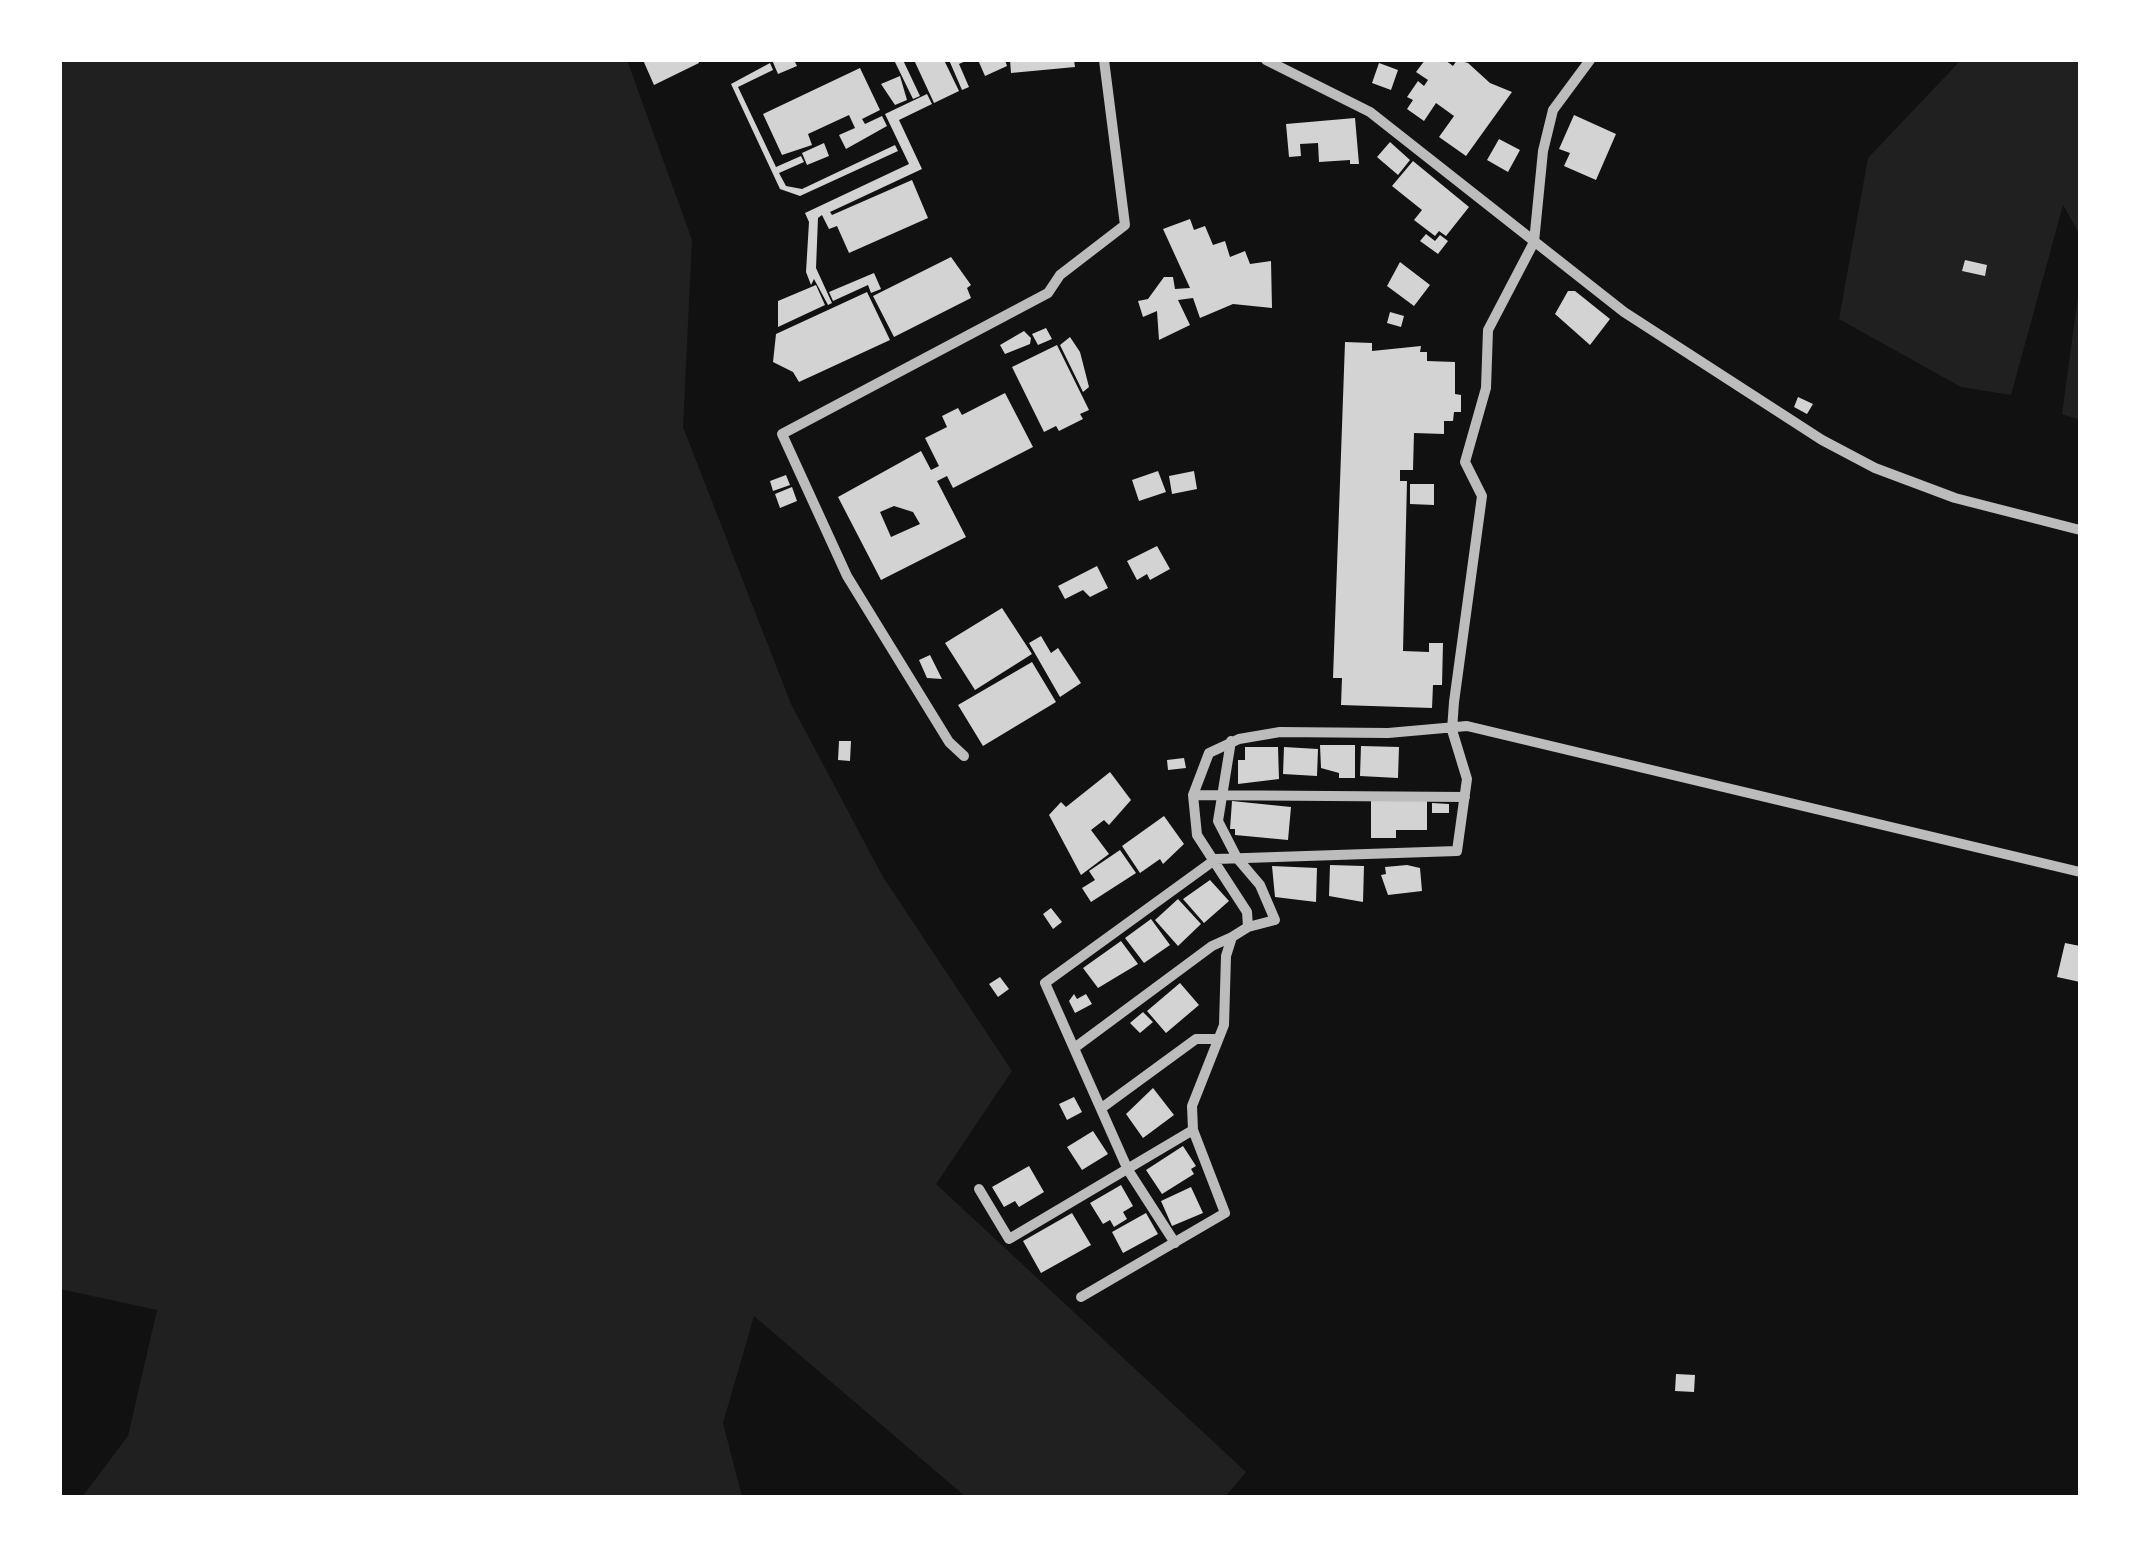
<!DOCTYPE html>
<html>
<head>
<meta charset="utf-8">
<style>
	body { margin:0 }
	#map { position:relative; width:2140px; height:1557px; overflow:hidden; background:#111; font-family:"Fira Sans Condensed",sans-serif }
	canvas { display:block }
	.frame { position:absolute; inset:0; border:62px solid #fff; pointer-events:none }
</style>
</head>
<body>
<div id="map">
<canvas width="2140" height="1557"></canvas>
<div class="frame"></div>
</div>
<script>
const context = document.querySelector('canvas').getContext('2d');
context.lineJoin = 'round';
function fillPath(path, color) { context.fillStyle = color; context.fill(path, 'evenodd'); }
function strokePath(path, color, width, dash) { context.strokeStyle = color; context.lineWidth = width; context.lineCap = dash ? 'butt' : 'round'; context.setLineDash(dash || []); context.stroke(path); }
fillPath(new Path2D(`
	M60,60H627L692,240L683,427L791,704L883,877L1012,1071L936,1184L1246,1472L1225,1497H966L754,1316L723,1423L742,1497H82L128,1436L157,1310L60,1289Z
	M1961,60H2080V235L2063,205L2011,395L1961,387L1839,319L1868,158Z
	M2080,282V420L2062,414Z`), '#202020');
fillPath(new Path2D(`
	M643,60H698L699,63L654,85Z
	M772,60H794L797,66L778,74Z
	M894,60H903L920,96L913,99Z
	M914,60H944L959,91L934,103Z
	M949,60H968L959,64L969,87L962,90Z
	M978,60H1005L1007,66L985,76Z
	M1010,60H1074L1075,67L1011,73Z
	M1425,60H1445L1453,66L1457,60L1468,63L1490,83L1512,92L1466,156L1439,137L1454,116L1436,103L1424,121L1407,109L1413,100L1407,97L1418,81L1424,86L1428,80L1416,72Z
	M770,63L773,70L738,87L776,167L801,156L804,162L779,173L786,186L802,189L895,145L898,151L800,196L780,189L731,84Z
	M1379,63L1398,70L1391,90L1372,83Z
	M860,68L880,110L862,119L865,124L882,116L887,126L846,149L839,135L855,128L849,115L808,134L812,145L782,155L763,114Z
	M900,76L907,100L895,105L881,84Z
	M927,94L932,104L899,120L922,169L830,212L832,215L912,180L928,218L849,253L837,226L829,229L822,215L818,218L816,268L832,303L828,305L814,279L811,285L806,272L809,222L805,213L909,164L885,114Z
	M1574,115L1616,134L1596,180L1564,166L1570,153L1559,149Z
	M1355,118L1359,164H1350V160L1319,162L1318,143L1300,144L1301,156L1289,157L1286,124Z
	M1499,139L1520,150L1508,172L1487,160Z
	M1390,142L1410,160L1398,175L1377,157Z
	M824,143L829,156L807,165L802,153Z
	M1413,161L1469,207L1446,236L1439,231L1435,236L1414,220L1422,210L1392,186Z
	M1190,219L1194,230L1205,226L1213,245L1225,241L1230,257L1245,251L1250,264L1271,261L1272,308L1233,304L1200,318L1193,298L1178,300L1190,325L1159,340L1157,311L1143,317L1138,301L1148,299L1164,277H1173L1175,289L1190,288L1163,229Z
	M1426,234L1435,241L1440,235L1448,241L1438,254L1420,241Z
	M951,257L971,285L967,288L971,298L894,337L873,296Z
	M1965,260L1987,265L1985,276L1962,271Z
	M1400,262L1430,285L1414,306L1387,286Z
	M874,273L881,289L871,293L868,285L833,301L829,292Z
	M816,285L825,305L778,327V301Z
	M1568,291H1575L1610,319L1590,345L1555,314Z
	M867,292L890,340L799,382L793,372L773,362L776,334Z
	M1390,312L1404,316L1401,327L1387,323Z
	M1046,328L1052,339L1038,345L1032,334Z
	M1024,331L1031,338L1030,344L1005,354L1000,345Z
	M1070,337L1080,352L1089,387L1083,392L1060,345Z
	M1345,342L1372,343V351L1421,346L1420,352H1427V361L1455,362V394L1461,395V412H1454L1453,421H1444V434L1414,433L1413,470H1400V481H1407L1403,651L1429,652V643H1443L1442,685H1433L1432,708L1341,705L1342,678H1333Z
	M1057,345L1089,410L1080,414L1083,419L1059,431L1056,426L1044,432L1012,367Z
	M1005,393L1033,447L953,488L947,476L937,481L966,537L881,580L838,497L921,451L931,470L939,466L925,438L947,427L942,416L958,408L962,415ZM894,506L913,512L920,524L891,537L880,512Z
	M1798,397L1813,404L1807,414L1794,407Z
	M1158,471L1166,492L1139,501L1132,480Z
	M1194,471L1197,489L1172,494L1169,476Z
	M786,475L790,485L773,491L770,481Z
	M1410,484H1434V505L1410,504Z
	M792,487L797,501L780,508L775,494Z
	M1157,546L1170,569L1150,580L1147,574L1137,580L1127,561Z
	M1097,566L1108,588L1090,597L1083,590L1065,599L1058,586Z
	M1002,608L1032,654L975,690L945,643Z
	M1041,636L1051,653L1058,648L1081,683L1060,697L1029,643Z
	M930,655L942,679L927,678L919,660Z
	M1032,662L1056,702L983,746L958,705Z
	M839,741H851L850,761L838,760Z
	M1320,745H1355V778H1339V773L1321,768Z
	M1361,746L1399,747L1398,778L1360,776Z
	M1245,747H1278L1279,779L1238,784V760H1245Z
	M1284,747L1318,749L1317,776L1283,774Z
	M1184,758L1186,768L1168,770L1167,760Z
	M1110,772L1131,800L1109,825L1104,820L1091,830L1109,854L1081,875L1049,815L1061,802L1066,807Z
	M1232,801L1291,807L1288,840L1235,835V829H1230Z
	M1371,801H1427V830H1396V838H1371Z
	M1432,803L1449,804V813H1432Z
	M1164,816L1184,844L1163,864L1160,859L1140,873L1122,846Z
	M1120,850L1136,873L1091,902L1082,888L1095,880L1089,871Z
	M1330,865L1364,866L1363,902L1329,896Z
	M1407,865L1420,868L1422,891L1388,895L1381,875L1386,874L1385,867Z
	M1272,866L1317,868L1316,902L1275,897Z
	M1210,880L1229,901L1204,923L1183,899Z
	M1178,899L1201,924L1178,946L1155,920Z
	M1051,908L1062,922L1053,929L1043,914Z
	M1151,919L1170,945L1144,963L1125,938Z
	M1121,941L1138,964L1098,988L1083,968Z
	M2065,943L2080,946V982L2057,977Z
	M1000,977L1009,989L998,997L989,984Z
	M1180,983L1199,1005L1166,1033L1147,1011Z
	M1074,994L1077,999L1086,994L1092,1004L1075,1013L1069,1001Z
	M1143,1012L1153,1022L1140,1033L1130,1023Z
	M1153,1088L1174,1115L1143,1138L1126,1114Z
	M1074,1097L1082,1112L1067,1120L1059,1104Z
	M1093,1131L1108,1154L1082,1170L1067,1147Z
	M1183,1146L1196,1166L1191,1169L1194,1174L1162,1194L1146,1170Z
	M1029,1166L1044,1192L1019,1207L1015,1201L1004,1207L992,1187Z
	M1121,1185L1133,1206L1123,1212L1127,1219L1114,1227L1110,1220L1103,1224L1090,1203Z
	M1191,1187L1203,1213L1172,1226L1161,1201Z
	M1072,1213L1091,1245L1041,1273L1023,1241Z
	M1146,1213L1158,1234L1123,1253L1112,1232Z
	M1676,1374L1695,1375L1694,1392L1675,1391Z`), '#d3d3d3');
strokePath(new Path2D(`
	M1266,60L1370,112L1624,312L1822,440L1875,468L1955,498L2080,530
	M1231,741L1218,821L1237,858L1260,885L1275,920L1248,927
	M964,756L949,742L847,576L782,434L1048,293L1060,275L1125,225L1104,60
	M1193,795L1465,797
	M1077,1046L1212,946L1232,937
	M1103,1107L1196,1039H1218
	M979,1189L1009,1239L1193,1130
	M1175,1243L1128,1170L1045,983L1216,859L1457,851L1467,779L1452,730L1454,702L1482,496L1465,462L1486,388L1488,330L1534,242L1543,151L1553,110L1590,60
	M1081,1297L1225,1213L1193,1130L1192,1106L1224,1025L1226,956L1232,937L1248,927L1247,912L1197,835L1193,795L1209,753L1239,739L1280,732L1388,733L1467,726L2080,872`), '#bcbcbc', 10);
</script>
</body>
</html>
